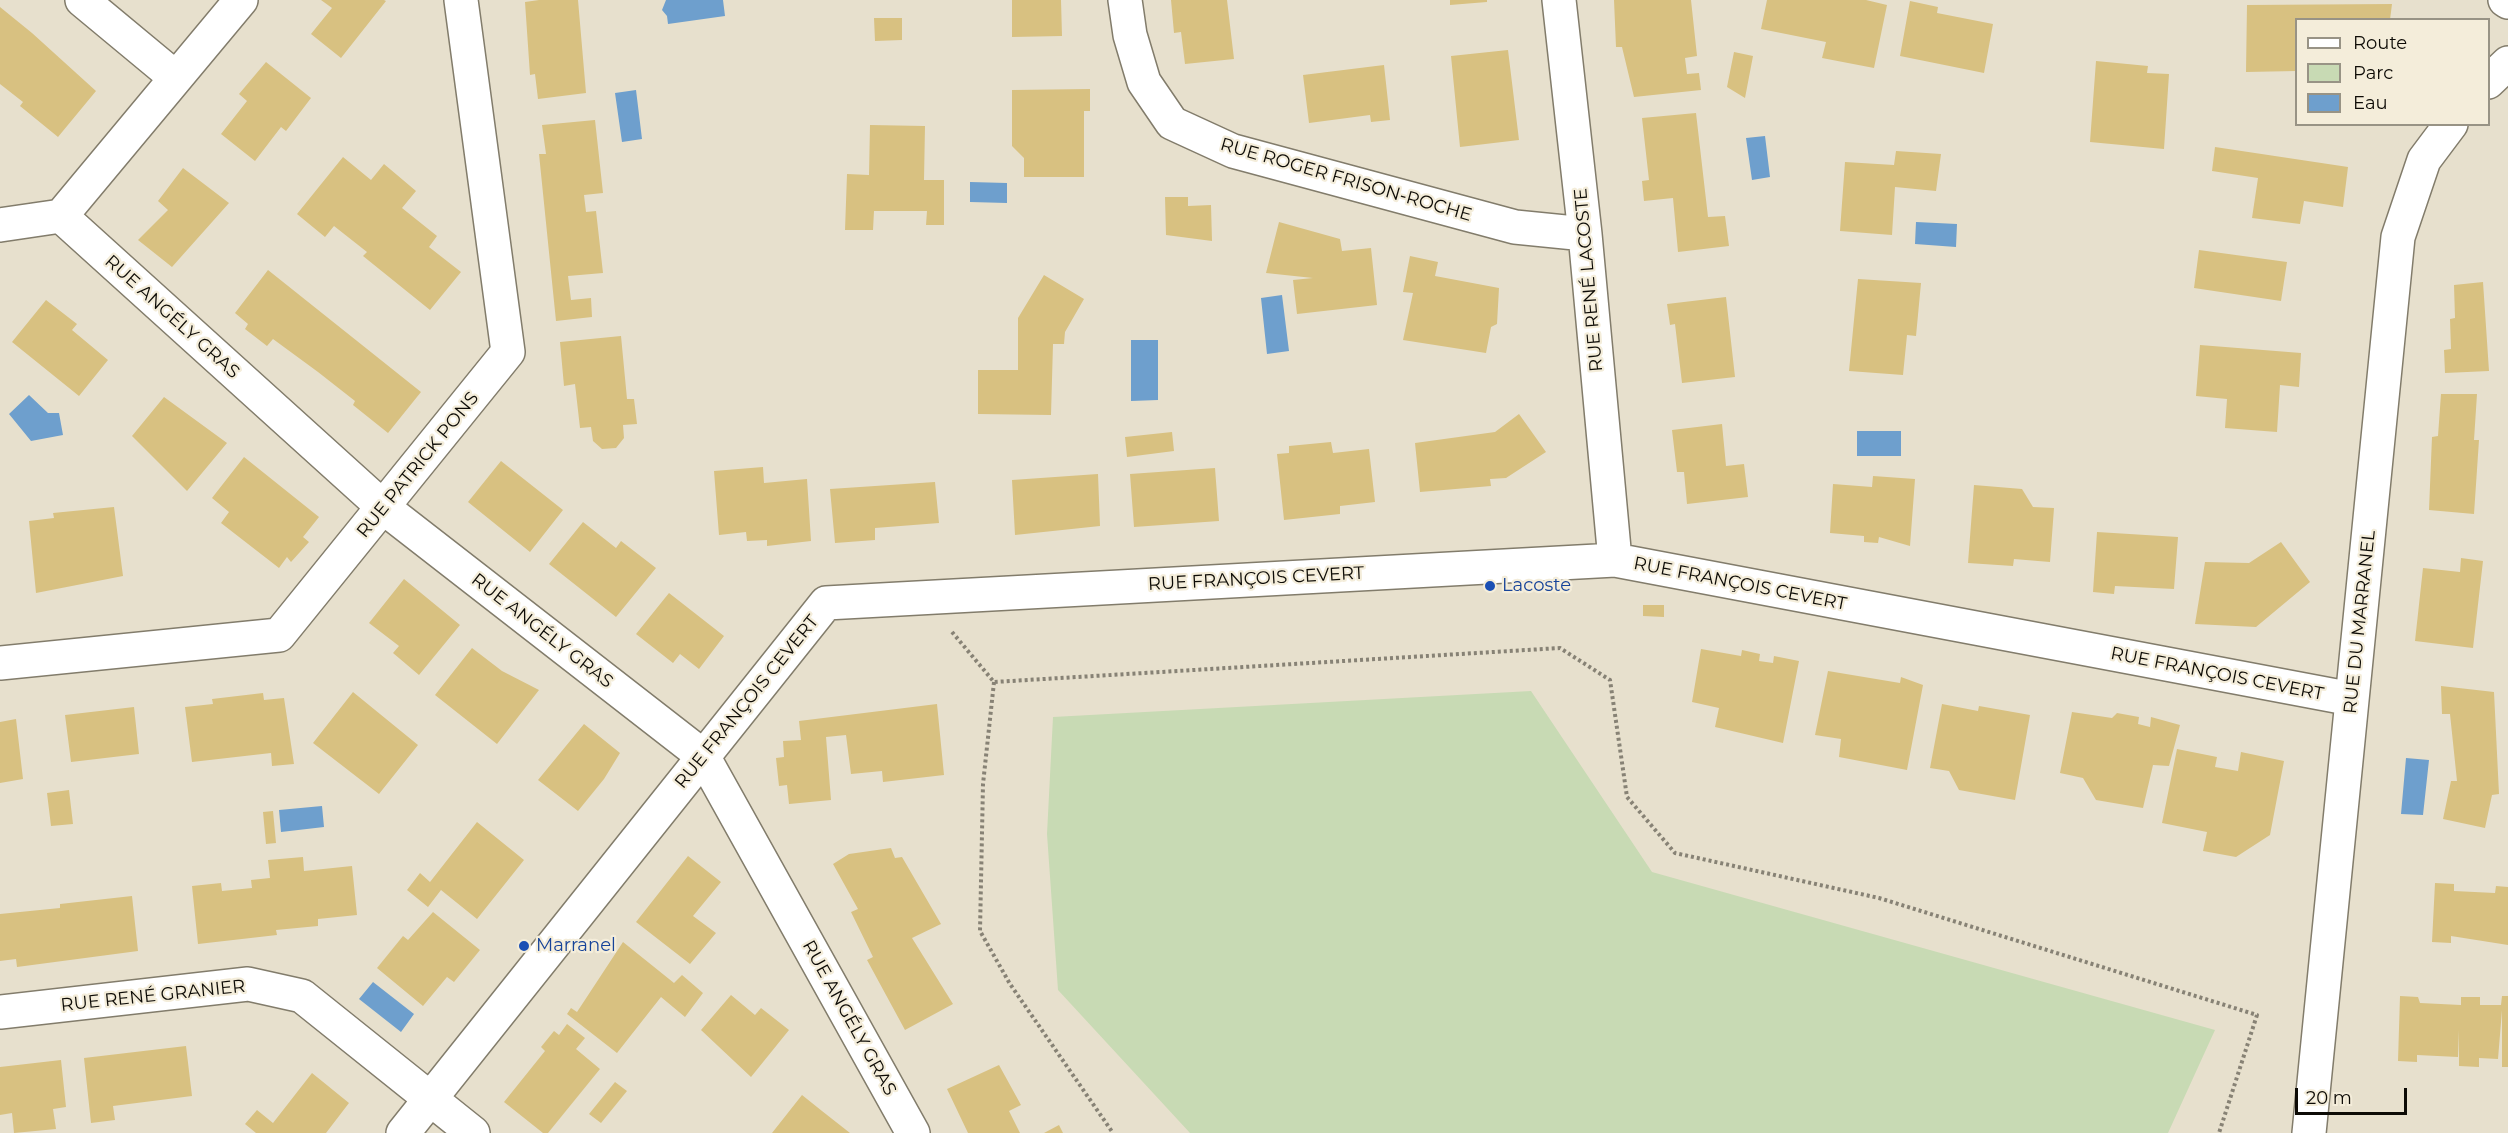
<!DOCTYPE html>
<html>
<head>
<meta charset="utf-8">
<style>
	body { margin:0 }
	#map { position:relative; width:2508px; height:1133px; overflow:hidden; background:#e7e0cd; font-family:Montserrat,sans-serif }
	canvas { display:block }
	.legend { position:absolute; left:2295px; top:18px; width:195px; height:108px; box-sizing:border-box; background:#f4edda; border:2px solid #989385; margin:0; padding:8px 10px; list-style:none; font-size:18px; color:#0d0b06 }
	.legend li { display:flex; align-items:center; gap:12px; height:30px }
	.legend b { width:30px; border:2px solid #989385 }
	.scale { position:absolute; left:2295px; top:1088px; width:112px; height:27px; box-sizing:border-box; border:3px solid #0d0b06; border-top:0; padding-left:8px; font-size:18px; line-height:21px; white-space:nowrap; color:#0d0b06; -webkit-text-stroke:4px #f4edda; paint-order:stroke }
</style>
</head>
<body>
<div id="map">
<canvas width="2508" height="1133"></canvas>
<ul class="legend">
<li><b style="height:8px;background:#fff"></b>Route</li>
<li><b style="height:16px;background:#c8dab4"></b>Parc</li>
<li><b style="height:16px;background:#6e9fcd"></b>Eau</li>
</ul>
<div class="scale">20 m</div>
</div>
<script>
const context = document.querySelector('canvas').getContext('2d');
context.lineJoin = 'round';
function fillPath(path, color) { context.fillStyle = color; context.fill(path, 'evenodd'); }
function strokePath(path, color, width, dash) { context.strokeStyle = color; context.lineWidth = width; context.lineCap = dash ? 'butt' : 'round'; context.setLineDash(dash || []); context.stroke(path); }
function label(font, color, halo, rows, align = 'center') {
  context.font = font + ' Montserrat,sans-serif'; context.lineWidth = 4.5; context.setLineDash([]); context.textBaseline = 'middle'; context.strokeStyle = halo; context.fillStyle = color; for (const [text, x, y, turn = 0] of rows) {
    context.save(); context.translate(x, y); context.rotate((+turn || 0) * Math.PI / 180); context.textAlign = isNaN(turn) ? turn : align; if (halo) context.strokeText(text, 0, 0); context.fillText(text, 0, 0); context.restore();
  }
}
fillPath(new Path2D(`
	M1531,691L1652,872L2215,1030L2168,1133H1190L1058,990L1047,834L1053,717Z`), '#c8dab4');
fillPath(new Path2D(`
	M666,0H723L725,16L668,24L667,16L662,10Z
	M636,90L642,139L622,142L615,93Z
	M1765,136L1770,177L1752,180L1746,138Z
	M970,182L1007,183V203L970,202Z
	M1916,222L1957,224L1956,247L1915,244Z
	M1282,295L1289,351L1267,354L1261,298Z
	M1131,340H1158V400L1131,401Z
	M29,395L48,413H59L63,435L31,441L9,414Z
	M1857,431H1901V456H1857Z
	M2406,758L2429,760L2423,815L2401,814Z
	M322,806L324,827L281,832L279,810Z
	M373,982L414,1014L401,1032L359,999Z`), '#6e9fcd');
fillPath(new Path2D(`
	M321,0H384L386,1L341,58L311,34L332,8Z
	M539,0H578L586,93L538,99L535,74L530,75L525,2Z
	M1012,0H1061L1062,36L1012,37Z
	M1171,0H1227L1234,59L1185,64L1181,32L1174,33Z
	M1450,0H1487V2L1450,5Z
	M1614,0H1691L1697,56L1685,58L1687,74L1699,73L1701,90L1634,97L1622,47H1616Z
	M1767,0H1866L1887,5L1874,68L1822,58L1826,42L1761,29Z
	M1910,1L1938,7L1937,13L1993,24L1984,73L1900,56Z
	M2392,4L2390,20H2296V71L2246,72L2247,5Z
	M0,7L32,33L96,91L58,137L20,106L23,102L0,84Z
	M874,18H902V40L875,41Z
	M1508,50L1519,140L1460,147L1451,56Z
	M1734,52L1753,56L1745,98L1727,87Z
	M2096,61L2148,66L2147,73L2169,74L2164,149L2090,142Z
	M266,62L311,98L286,131L281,127L255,161L221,134L247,101L239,94Z
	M1384,65L1390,120L1371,122L1370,115L1309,123L1303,75Z
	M1090,89V111H1084V177H1024V158L1012,146V90Z
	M1696,113L1708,217L1725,216L1729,246L1678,252L1673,198L1644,201L1642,181L1649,180L1642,118Z
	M595,120L603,193L584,195L586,212L596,211L603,273L568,276L571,300L591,298L592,317L556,321L539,154H546L542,125Z
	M870,125L925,126L924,180H944V225H926L927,211H874L873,230H845L847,174L869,175Z
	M2215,147L2348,167L2343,207L2304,201L2300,224L2252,218L2258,178L2212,171Z
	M1896,151L1941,154L1936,191L1895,187L1892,235L1840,231L1845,162L1894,165Z
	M343,157L371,180L384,164L416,191L402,208L437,236L429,247L461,272L430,310L363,256L367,252L334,226L325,237L297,214Z
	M183,168L229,203L172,267L138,240L168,210L158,201Z
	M1165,197H1188V206L1211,205L1212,241L1166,235Z
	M1279,222L1340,239L1342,251L1371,248L1377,305L1297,314L1293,280L1313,278L1266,273Z
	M2199,250L2287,262L2281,301L2194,288Z
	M1410,256L1438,262L1435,276L1499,288L1497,324L1491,327L1486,353L1403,340L1413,293L1403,292Z
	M268,270L421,392L388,433L353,405L355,401L318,372L273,339L267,346L245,329L248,324L235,313Z
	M1044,275L1084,299L1065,332L1064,344H1053L1051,415L978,414V370H1018V318Z
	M1858,279L1921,283L1916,336L1907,335L1903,375L1849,371Z
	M2483,282L2489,371L2445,373L2444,350L2451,349L2450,319L2455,318L2454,285Z
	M1726,297L1735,377L1682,383L1675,324L1670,325L1667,304Z
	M46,300L77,324L72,330L108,360L79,396L12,342Z
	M621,336L627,399H634L637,424L623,425L624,438L616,448L602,449L593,441L591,427L580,428L575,384L564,386L560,342Z
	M2200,345L2301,353L2299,387L2280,385L2277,432L2225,428L2227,399L2196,396Z
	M2441,394H2477L2474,440H2479L2474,514L2429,510L2432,437L2438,436Z
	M164,397L227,443L187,491L132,436Z
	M1519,414L1546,452L1506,478L1490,479L1491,486L1420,492L1415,443L1495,432Z
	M1722,424L1726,466L1744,464L1748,497L1687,504L1684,472H1677L1672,430Z
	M1172,432L1174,451L1127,457L1125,437Z
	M1331,442L1333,453L1369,449L1375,502L1340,506V514L1284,520L1277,454L1289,453V446Z
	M244,457L319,517L303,537L309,542L291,562L287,557L279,568L221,523L229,512L212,498Z
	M501,461L563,510L530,552L468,502Z
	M763,467L764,483L807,479L811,541L767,546V540L747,541L746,532L719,535L714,471Z
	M1215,468L1219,521L1134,527L1130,474Z
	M1098,474L1100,526L1015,535L1012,480Z
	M1873,476L1915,479L1910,546L1879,537L1878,543L1864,542V536L1830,533L1833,484L1872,487Z
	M935,482L939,523L875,528V540L835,543L830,489Z
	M1974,485L2022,489L2033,507L2054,508L2050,562L2014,559L2013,566L1968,563Z
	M114,507L123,576L36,593L29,521L54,518L53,513Z
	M583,522L616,548L621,541L656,568L616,617L549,564Z
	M2097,532L2178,537L2174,589L2115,586L2114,594L2093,592Z
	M2281,542L2310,582L2256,627L2195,624L2205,562L2249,563Z
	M2461,558L2483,561L2473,648L2415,641L2423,568L2460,572Z
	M404,579L460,625L419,675L393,653L399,646L369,623Z
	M669,593L724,636L699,669L680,654L673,663L636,634Z
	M1643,605H1664V617L1643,616Z
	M472,648L502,671L539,690L497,744L435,695Z
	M1701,649L1741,656L1742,650L1760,654L1759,661L1773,663L1774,656L1799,661L1783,743L1715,727L1719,708L1692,702Z
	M1828,671L1900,683L1901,677L1923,685L1907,770L1839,757L1841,739L1815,735Z
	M2441,686L2494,692L2499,794L2492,795L2485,828L2443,819L2451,781H2457L2450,714H2442Z
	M353,692L418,745L379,794L313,743Z
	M263,693L264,700L284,698L294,764L272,766L271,753L192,762L185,707L213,704L212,699Z
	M937,704L944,775L883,782L882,771L851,774L846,735L826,737L831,800L789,804L787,785L779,786L776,758L784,757L783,741L801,740L799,721Z
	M1942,704L1978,711L1979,706L2030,715L2015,800L1959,790L1949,771L1930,768Z
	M134,707L139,754L71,762L65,715Z
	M2072,712L2112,718L2117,713L2139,717L2138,724L2150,727L2151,717L2180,725L2169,766L2153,765L2143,808L2096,800L2083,778L2060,773Z
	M16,719L23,779L0,783V722Z
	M584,724L620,753L604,779L578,811L538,780Z
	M2177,749L2217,757L2215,767L2238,771L2241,752L2284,761L2270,835L2236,857L2203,851L2207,832L2162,823Z
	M69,790L73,824L51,826L47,793Z
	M273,811L276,843L266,844L263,812Z
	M477,822L524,860L477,919L441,890L428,907L407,890L420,873L430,882Z
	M891,848L895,858L902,857L941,924L912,938L953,1004L905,1030L867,960L873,957L851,912L858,909L833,864L849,854Z
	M688,856L721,882L693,916L716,933L690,964L636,922Z
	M303,857L304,871L352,866L357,915L318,919V926L276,930L277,935L198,944L192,886L221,883L222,891L252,888L251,880L270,878L268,860Z
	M2435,883L2454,884V891L2495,893L2496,886L2508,887V945L2451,936V943L2432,942Z
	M132,896L138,951L17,967L16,959L0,961V914L60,908V904Z
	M433,912L480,950L454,982L447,977L423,1006L377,968L403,936L408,940Z
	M623,942L674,983L682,975L703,993L685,1017L661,997L617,1053L567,1014L571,1008L577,1012Z
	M731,995L755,1015L761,1008L789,1030L751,1077L701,1030Z
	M2400,996L2418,997L2420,1003L2461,1005V997H2480V1005H2501L2502,996H2508V1067H2502V1010L2498,1059L2479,1058V1067L2459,1066V1030L2458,1057L2417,1055V1062L2398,1061Z
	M567,1024L585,1038L576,1049L600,1069L548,1133H543L504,1102L545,1051L541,1047L554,1031L559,1035Z
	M186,1046L192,1096L113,1106L115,1120L91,1123L84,1058Z
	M61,1060L66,1107L53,1109L56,1129L14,1133L12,1113L0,1115V1067Z
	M999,1065L1021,1105L1009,1111L1020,1133H968L947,1089Z
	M312,1073L349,1103L326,1133H256L245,1124L257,1110L273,1123Z
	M615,1082L627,1091L601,1123L589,1114Z
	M802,1095L822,1111L850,1133H772Z
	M1059,1125L1063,1133H1044Z`), '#d8c181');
const minor = new Path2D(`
	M82,0L176,78
	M1125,0L1130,35L1144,82L1172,123L1233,151L1515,227L1585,234
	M1559,0L1585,234L1615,560
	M2505,0L2508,2
	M2488,82L2508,63
	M61,216L384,508L703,756L913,1133
	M0,225L61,216L241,0
	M0,663L279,635L508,352L461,0
	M0,1012L248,984L302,996L473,1133
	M403,1133L826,603L1615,560L2352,699
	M2309,1133L2398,237L2424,160L2451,124`);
strokePath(minor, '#827c6b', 36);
strokePath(new Path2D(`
	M952,632L994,682L1560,648L1610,680L1627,797L1675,853L1879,898L2257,1015L2219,1133
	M994,682L983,784L980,931L1010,984L1113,1133`), '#878275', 4, [3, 3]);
strokePath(minor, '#fff', 33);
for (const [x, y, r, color] of [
	[1490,586,6,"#1a4fb4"],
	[524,946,6,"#1a4fb4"]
]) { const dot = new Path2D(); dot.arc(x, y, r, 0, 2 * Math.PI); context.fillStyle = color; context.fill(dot); strokePath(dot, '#f4edda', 2); }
label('18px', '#0d0b06', '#f4edda', [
	["RUE ROGER FRISON-ROCHE",1346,180,16],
	["RUE RENÉ LACOSTE",1589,280,-95],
	["RUE ANGÉLY GRAS",172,317,42],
	["RUE PATRICK PONS",418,465,-51],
	["RUE FRANÇOIS CEVERT",1256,579,-3],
	["RUE FRANÇOIS CEVERT",1740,584,11],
	["RUE DU MARRANEL",2360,622,-84],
	["RUE ANGÉLY GRAS",542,631,38],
	["RUE FRANÇOIS CEVERT",2217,674,11],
	["RUE FRANÇOIS CEVERT",747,702,-51],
	["RUE RENÉ GRANIER",153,996,-6],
	["RUE ANGÉLY GRAS",849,1018,61]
]);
label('18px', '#164399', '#f4edda', [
	["Lacoste",1502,586],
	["Marranel",536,946]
], 'left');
</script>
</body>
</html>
